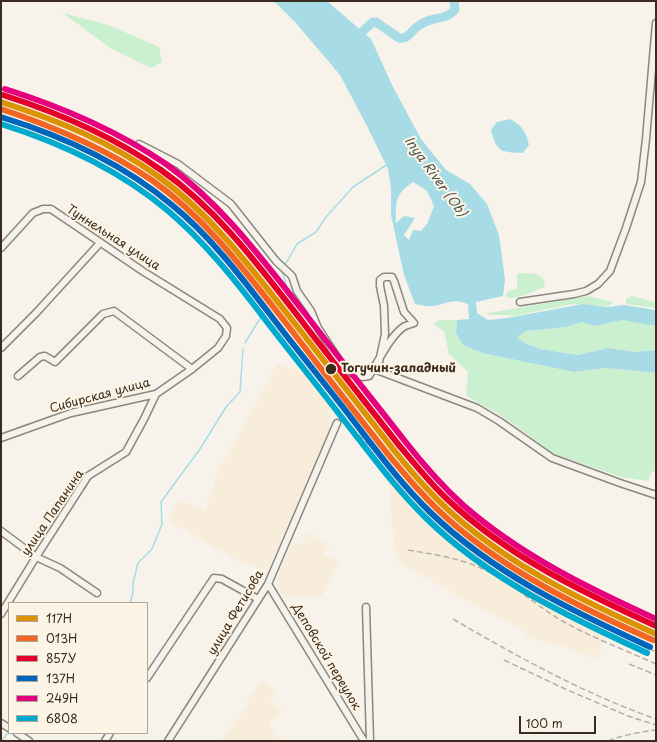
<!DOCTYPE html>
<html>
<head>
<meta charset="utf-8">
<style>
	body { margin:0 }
	#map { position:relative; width:657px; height:742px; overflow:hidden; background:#f7f3ea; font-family:"Playpen Sans",sans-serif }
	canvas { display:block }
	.frame { position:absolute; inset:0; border:2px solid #3b2a1e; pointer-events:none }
	.legend { position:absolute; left:8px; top:602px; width:140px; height:132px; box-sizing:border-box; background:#fcf5e5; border:1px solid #afa495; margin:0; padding:5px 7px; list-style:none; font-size:12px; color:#3b2a1e }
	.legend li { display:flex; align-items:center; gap:8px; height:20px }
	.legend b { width:20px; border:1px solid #afa495 }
	.scale { position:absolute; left:519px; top:716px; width:77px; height:18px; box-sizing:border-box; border:2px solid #3b2a1e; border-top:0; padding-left:5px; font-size:12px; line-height:14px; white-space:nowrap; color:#3b2a1e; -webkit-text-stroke:3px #fcf5e5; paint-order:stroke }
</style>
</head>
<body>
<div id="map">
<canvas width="657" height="742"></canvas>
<div class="frame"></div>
<ul class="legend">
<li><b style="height:5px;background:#db9304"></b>117Н</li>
<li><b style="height:5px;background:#f26522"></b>013Н</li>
<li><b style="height:5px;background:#e4002b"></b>857У</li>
<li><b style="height:5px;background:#0065bd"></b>137Н</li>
<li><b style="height:5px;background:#e5007d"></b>249Н</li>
<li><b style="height:5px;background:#00a9ce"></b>6808</li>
</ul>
<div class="scale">100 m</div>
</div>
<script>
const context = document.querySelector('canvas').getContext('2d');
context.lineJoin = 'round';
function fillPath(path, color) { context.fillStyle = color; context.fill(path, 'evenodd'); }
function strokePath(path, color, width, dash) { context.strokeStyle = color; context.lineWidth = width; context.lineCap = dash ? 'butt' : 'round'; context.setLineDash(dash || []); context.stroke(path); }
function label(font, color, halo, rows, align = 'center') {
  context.font = font + ' "Playpen Sans",sans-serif'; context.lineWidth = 4; context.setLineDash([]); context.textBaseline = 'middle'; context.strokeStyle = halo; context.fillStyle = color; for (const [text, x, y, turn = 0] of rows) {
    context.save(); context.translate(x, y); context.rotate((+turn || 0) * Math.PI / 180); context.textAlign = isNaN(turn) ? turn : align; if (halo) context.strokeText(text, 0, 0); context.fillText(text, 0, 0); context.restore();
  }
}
fillPath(new Path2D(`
	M277,364L306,373L330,400L331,429L267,571L232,558L170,521L178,499L205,511L220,466L252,411Z
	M394,478L504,573L610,629L597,659L551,642L549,644L525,635L526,632L402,565L397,558L391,520L392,517L388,484Z
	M308,533L329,544L323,554L339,562L322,596H283L276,581L293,541L301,545Z
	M263,680L278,693L270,703L281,711L269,723L280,741H221L249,703L247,701Z`), '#f8eddb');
fillPath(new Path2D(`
	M63,13L108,25L159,47L162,62L151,68L110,48Z
	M528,273L536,274L543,278L545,286C540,290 518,298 512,298C509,298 507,297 505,296L508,292L517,288V274Z
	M588,296L613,302L609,306L573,304L513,316L509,315H489L488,313Z
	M632,296L656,302V308L626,304V299Z
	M438,320H457L456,333L463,345L482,353L574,372L606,368L656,373V470L652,472L648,481L621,477L554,454L499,414L466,396L468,372L449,354L444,331L433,324Z
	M622,320L656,326V350L636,352L608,348L578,355L540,349L525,343L517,338L526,331L566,327L582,322L595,326Z`), '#caf0d0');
fillPath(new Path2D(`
	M272,1H327L371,39L392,85L421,139L446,170L470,184L487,204L499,235L505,280L503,296L476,302L477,313L488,320L507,318L583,304L607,307L624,305L656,310V326L622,320L595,326L582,322L566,327L526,331L517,338L525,343L540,349L578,355L608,348L636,352L656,350V373L606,368L574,372L482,353L463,345L456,333L457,320L469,319L468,304C452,298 449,303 434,306C428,307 421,305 415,304L404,275L391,215V188L388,169L367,126L340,75L295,22L277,4ZM413,182L427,191L434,206L427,224L421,231L413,230L409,240L404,235L415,218L404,216L396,223C396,202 394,195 413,182Z
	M510,119C522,126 526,131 529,145L523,153C501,152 497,153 491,130L497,122Z`), '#a7dce6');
strokePath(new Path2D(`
	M285,265L297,244L316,232L326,217L353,187L388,164
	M282,271L288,291L286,293
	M245,343L264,312
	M130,603L133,592V583L138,563L152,549L162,524L161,502L200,449L226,407L240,392L243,349
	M2,741L9,731`), '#a7dce6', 1.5);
strokePath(new Path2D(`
	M353,40L373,22H376L399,38C408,40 411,31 417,27C419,25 423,23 425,22C435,17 449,19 455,9L454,1`), '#a7dce6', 9);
const minor = new Path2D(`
	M139,144L178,164L231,204L276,261L292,276L297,291L311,311L318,328L344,368C351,374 360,379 369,376C378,362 391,334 405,326C408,325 411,324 414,323L404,312L394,281L392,277H384L380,280V286L384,306L385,334L379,362
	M1,248L33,213L43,209H51L144,272L220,319L227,328L226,336L218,348L192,369L156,394L71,413L1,438
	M520,302L574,294L586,291L598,284L610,271L626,228L641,182L646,139L656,23
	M1,348L36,313L100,243
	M374,369L477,408L499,421L552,458L620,483L656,495
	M18,376L40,357L45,356L55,362L103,314L114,311L192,369
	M1,531L36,557L60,568L97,593
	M268,584L364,741
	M366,607L370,741
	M1,614L36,557L88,476L126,452L144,419L156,394
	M147,678L214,578L222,579L258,599
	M1,723L9,728
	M17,733L29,741
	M105,741L110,733
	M168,741L268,584L337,423`);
strokePath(minor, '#8b867f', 9);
strokePath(minor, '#f5f2ec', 6);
strokePath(new Path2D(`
	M359,435L393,469
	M378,442C399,469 422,498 448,521C510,577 581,609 656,643
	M408,550C431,554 454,557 476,566C509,579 534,605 564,622C593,638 625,650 656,664
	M453,619C518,657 585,694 656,719
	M641,644L656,652
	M504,660L563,688L628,716L656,725
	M629,664L656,675
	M608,741C624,735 639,732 656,730`), '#b3afa9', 1.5, [6, 3]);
strokePath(new Path2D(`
	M1,102C57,120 111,142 159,177C214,217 254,272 296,325C328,366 361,408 393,449C412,473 432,496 455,516C514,568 585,602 656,634`), '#db9304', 6);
strokePath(new Path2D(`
	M1,109C55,127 107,149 153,181C208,220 248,275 289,327C321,369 354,411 387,453C407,477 426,500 449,520C509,573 581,608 653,640`), '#f26522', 6);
strokePath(new Path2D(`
	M3,95C59,113 113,136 161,170C218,210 259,266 301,320C333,362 366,403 398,444C414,463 429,482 447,499C507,556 582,592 656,626`), '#e4002b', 6);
strokePath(new Path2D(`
	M1,117C63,136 122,163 172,205C215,240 248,286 282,330C303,357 325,384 346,411C373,446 399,482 431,513C493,573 572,611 650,647`), '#0065bd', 6);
strokePath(new Path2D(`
	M5,89C62,107 116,130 166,164C223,205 264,262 307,316C339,358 372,399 404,440C422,463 441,485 463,505C520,555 588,588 656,619`), '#e5007d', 6);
strokePath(new Path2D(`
	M1,124C61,143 118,169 167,210C204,241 235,280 264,318C290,352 317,385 343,419C370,453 395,488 426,518C488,579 569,617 647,653`), '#00a9ce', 6);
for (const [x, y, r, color] of [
	[331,369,6,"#3b2a1e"]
]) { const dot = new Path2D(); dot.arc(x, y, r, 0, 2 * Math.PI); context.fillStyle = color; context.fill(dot); strokePath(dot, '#fcf5e5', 1.5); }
label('12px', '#3b2a1e', '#fcf5e5', [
	["Туннельная улица",113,238,33],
	["Сибирская улица",100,396,-15],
	["улица Папанина",53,513,-56],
	["улица Фетисова",236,613,-59],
	["Деповской переулок",326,657,59]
]);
label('bold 12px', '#3b2a1e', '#fcf5e5', [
	["Тогучин-западный",341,369]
], 'left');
label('italic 13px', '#4e5450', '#fcf5e5', [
	["Inya River (Ob)",435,177,54]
]);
</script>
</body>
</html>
